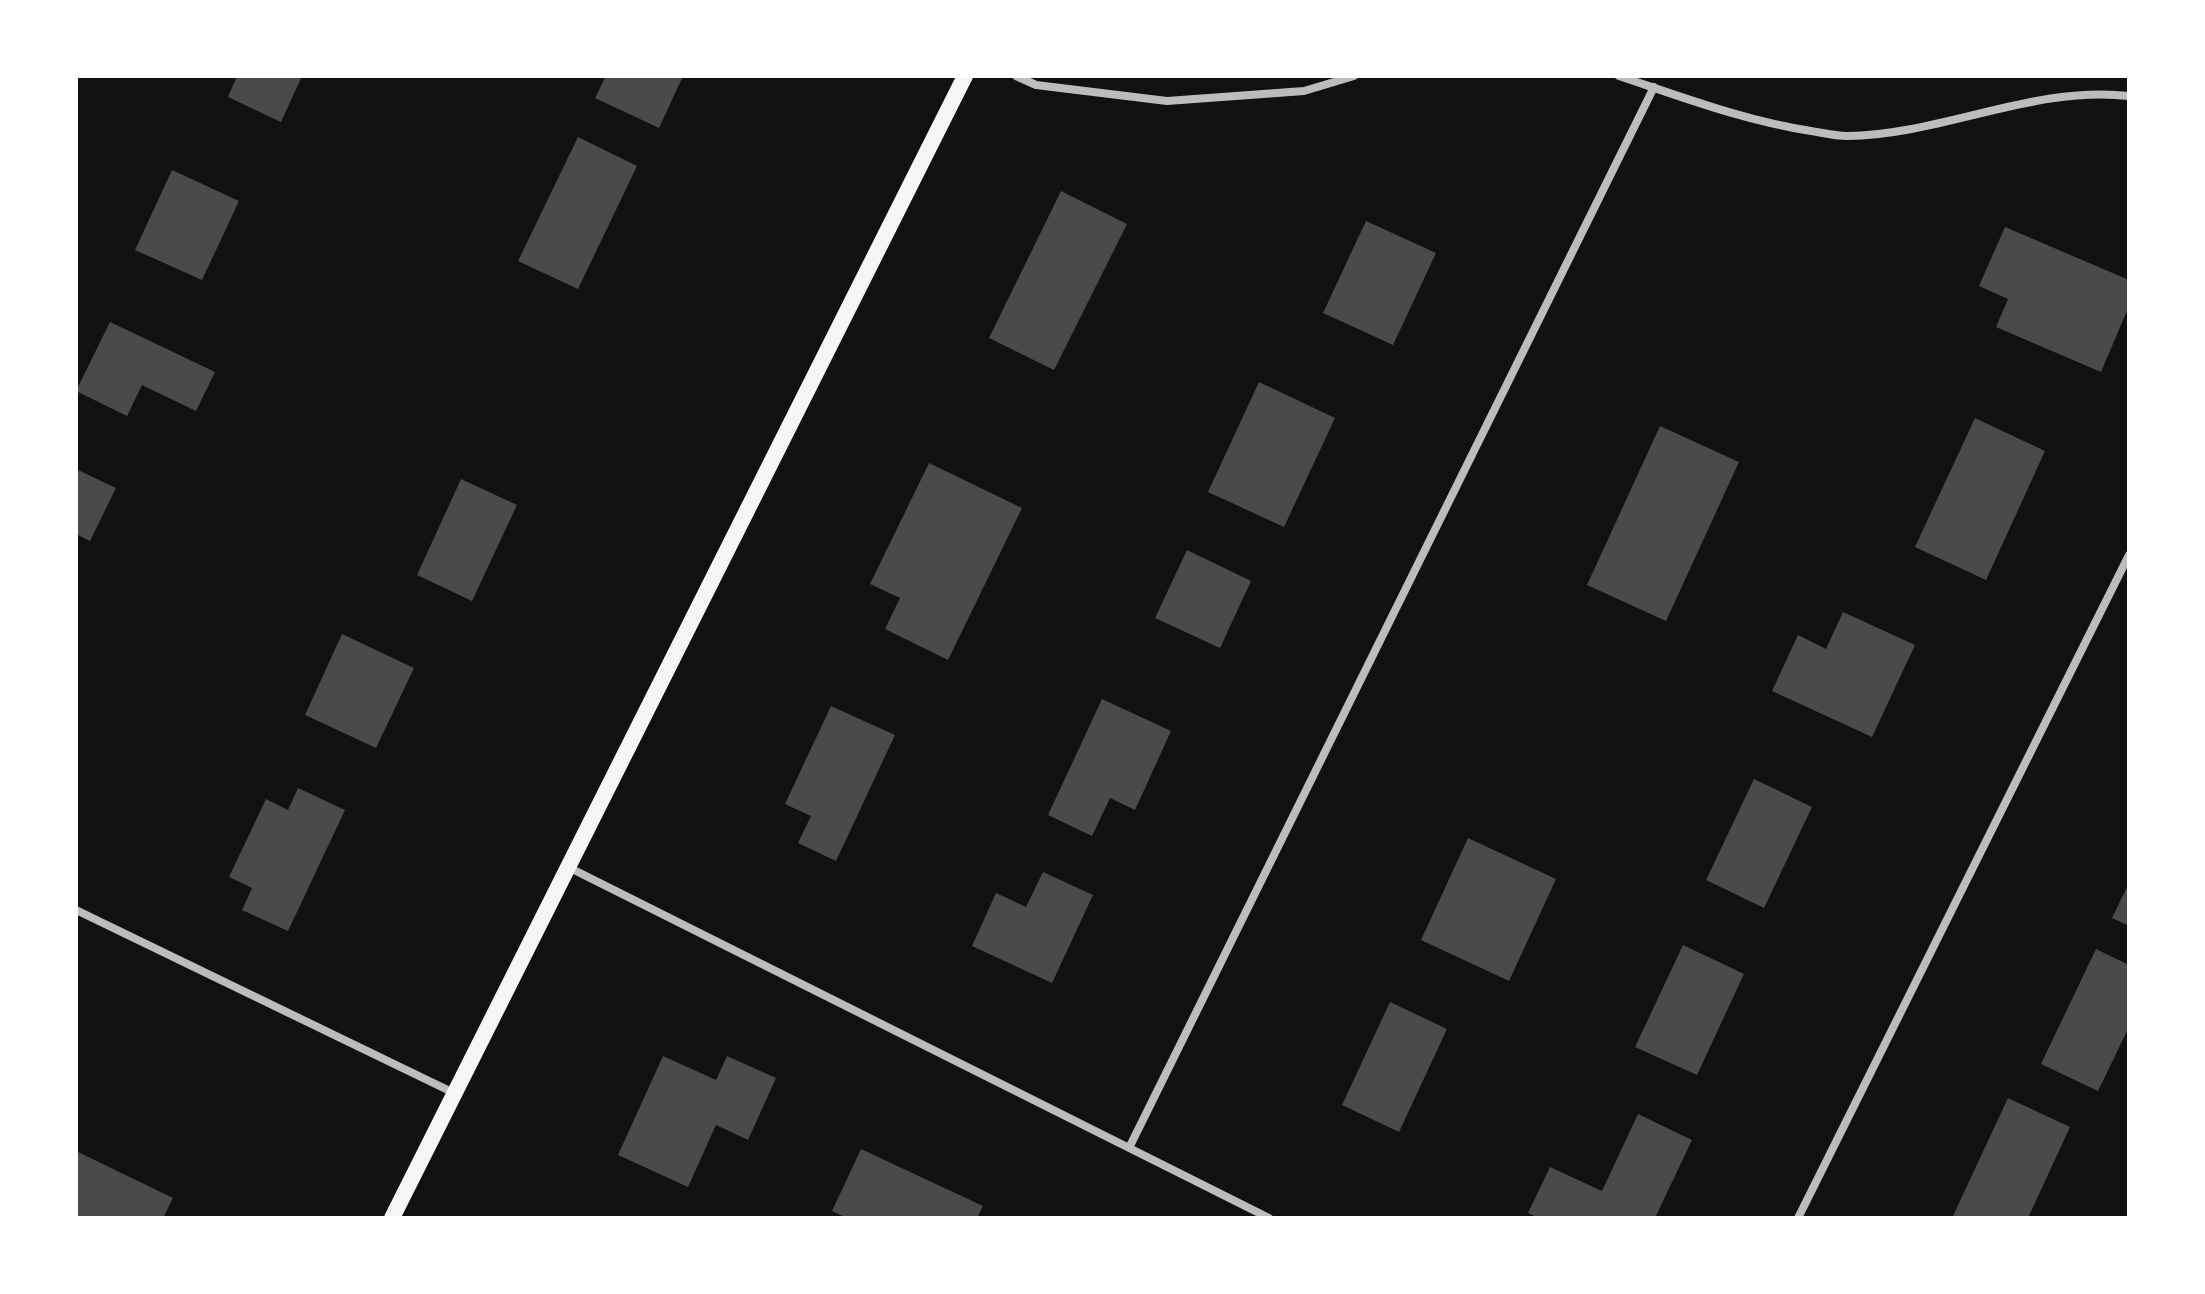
<!DOCTYPE html>
<html>
<head>
<meta charset="utf-8">
<style>
	body { margin:0 }
	#map { position:relative; width:2205px; height:1294px; overflow:hidden; background:#111; font-family:"Golos Text",sans-serif }
	canvas { display:block }
	.frame { position:absolute; inset:0; border:78px solid #fff; pointer-events:none }
</style>
</head>
<body>
<div id="map">
<canvas width="2205" height="1294"></canvas>
<div class="frame"></div>
</div>
<script>
const context = document.querySelector('canvas').getContext('2d');
context.lineJoin = 'round';
function fillPath(path, color) { context.fillStyle = color; context.fill(path, 'evenodd'); }
function strokePath(path, color, width, dash) { context.strokeStyle = color; context.lineWidth = width; context.lineCap = dash ? 'butt' : 'round'; context.setLineDash(dash || []); context.stroke(path); }
fillPath(new Path2D(`
	M237,76H302L281,122L228,97Z
	M606,76H683L659,128L595,98Z
	M578,137L637,166L578,289L518,261Z
	M172,170L239,201L202,280L135,250Z
	M1061,191L1127,224L1054,370L989,338Z
	M1366,221L1436,253L1393,345L1323,313Z
	M2005,227L2129,280V306L2101,372L1996,327L2008,299L1979,286Z
	M110,322L215,372L196,411L142,385L127,416L76,391Z
	M1259,382L1335,418L1284,527L1208,492Z
	M1975,418L2045,451L1986,580L1915,547Z
	M1660,426L1739,462L1666,621L1587,585Z
	M929,463L1022,508L948,660L885,629L900,598L870,584Z
	M76,469L116,488L90,541L76,534Z
	M461,479L517,505L472,601L417,575Z
	M1187,550L1251,581L1220,648L1155,618Z
	M1843,612L1915,645L1872,737L1772,691L1798,635L1826,649Z
	M342,634L414,668L376,748L305,715Z
	M1102,699L1171,731L1135,810L1110,798L1092,836L1048,815Z
	M831,706L895,735L836,861L798,843L811,816L785,804Z
	M1754,779L1812,807L1764,908L1706,880Z
	M298,788L345,810L288,931L242,910L252,888L229,877L266,799L288,810Z
	M1468,838L1556,879L1509,981L1421,940Z
	M1043,872L1093,895L1052,983L972,946L996,893L1026,907Z
	M2129,883V926L2112,918Z
	M1683,945L1744,974L1697,1075L1635,1047Z
	M2096,949L2129,965V1027L2098,1091L2041,1064Z
	M1390,1002L1447,1029L1399,1132L1342,1105Z
	M663,1056L716,1080L727,1056L776,1078L748,1140L716,1125L688,1187L618,1155Z
	M2008,1098L2070,1127L2028,1218H1952Z
	M1638,1114L1692,1140L1655,1218H1539L1528,1213L1550,1167L1602,1191Z
	M861,1149L983,1206L977,1218H847L832,1211Z
	M76,1151L173,1198L163,1218H76Z`), '#4a4a4a');
strokePath(new Path2D(`
	M1016,76L1036,85L1167,101L1304,91L1354,76
	M1619,76C1682,97 1745,121 1811,131C1823,133 1836,136 1847,136C1942,135 2034,85 2129,96
	M568,867L1269,1218
	M76,910L454,1093
	M1129,1148L1654,87
	M1798,1218L2129,555`), '#bcbcbc', 8);
strokePath(new Path2D(`
	M392,1218L965,76`), '#f5f5f5', 16);
</script>
</body>
</html>
